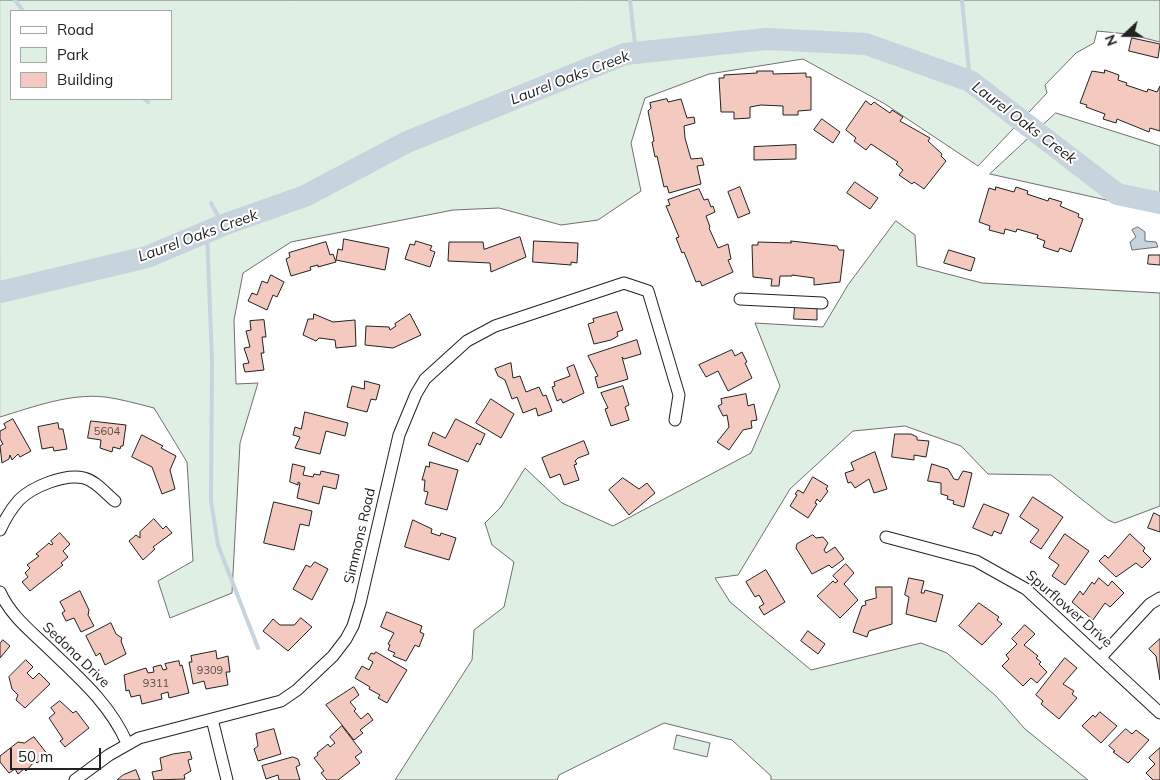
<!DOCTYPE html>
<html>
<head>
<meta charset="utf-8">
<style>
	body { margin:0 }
	#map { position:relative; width:1160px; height:780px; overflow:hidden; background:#fff; font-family:Mulish,sans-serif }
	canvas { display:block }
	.legend { position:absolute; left:10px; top:10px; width:162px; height:90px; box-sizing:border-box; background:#fff; border:1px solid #a7a7a7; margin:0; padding:6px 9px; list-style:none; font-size:15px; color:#222 }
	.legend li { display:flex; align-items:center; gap:10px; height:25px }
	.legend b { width:25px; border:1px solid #a7a7a7 }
	.north { position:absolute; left:1100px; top:10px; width:50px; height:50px; -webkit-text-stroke:4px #fff; paint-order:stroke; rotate:249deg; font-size:14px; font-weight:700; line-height:20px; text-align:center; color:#222 }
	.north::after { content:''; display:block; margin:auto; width:18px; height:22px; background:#222; clip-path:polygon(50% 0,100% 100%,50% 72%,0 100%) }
	.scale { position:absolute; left:10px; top:748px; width:91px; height:22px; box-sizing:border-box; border:2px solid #222; border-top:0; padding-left:6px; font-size:15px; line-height:18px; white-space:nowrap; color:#222; -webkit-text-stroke:4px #fff; paint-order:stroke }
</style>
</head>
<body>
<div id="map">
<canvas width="1160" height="780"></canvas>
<ul class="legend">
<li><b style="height:6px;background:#fff"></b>Road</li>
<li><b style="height:14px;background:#e0efe3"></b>Park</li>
<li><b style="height:14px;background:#f3c9c0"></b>Building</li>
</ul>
<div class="north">N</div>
<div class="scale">50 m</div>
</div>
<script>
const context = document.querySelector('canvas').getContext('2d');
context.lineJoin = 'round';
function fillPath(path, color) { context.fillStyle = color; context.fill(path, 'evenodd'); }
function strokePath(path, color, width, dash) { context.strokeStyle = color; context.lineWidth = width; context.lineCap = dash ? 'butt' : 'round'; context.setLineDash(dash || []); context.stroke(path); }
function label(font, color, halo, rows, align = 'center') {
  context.font = font + ' Mulish,sans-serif'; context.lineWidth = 4; context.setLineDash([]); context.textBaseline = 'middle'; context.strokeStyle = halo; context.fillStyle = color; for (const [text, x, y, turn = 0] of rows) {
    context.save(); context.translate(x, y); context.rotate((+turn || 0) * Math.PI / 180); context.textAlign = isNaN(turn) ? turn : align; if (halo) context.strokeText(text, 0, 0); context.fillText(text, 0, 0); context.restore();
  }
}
const green = new Path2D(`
	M0,0H1160V42L1128,34L1097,31L1094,43L1076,53L1045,85L1047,93L978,166L885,104L803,59L709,74L645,98L631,143L641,191L598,220L561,225L499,208L453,210L291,242L243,273L234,320L236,384L258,383L240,443L232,593L170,618L158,581L193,561L187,462L154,408C138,404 121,399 105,397C70,393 33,407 0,417ZM11,11H171V99H11Z
	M1056,113L1160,146V212L990,174Z
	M896,221L915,235L917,266L982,283L1160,293V506L1115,523L1108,520L1051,475L988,474L961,446L905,426L853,431L790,489L738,575L715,578L730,602L811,670L921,643L947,653L996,696L1025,729L1088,780H771V776L732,740L664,723L559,775L557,780H395L472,660L474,630L504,607L514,562L492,545L485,523L501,507L525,468L562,503L613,526L751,453L780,386L755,323L823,327L848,285Z
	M677,735L710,743L707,757L674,749Z`);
fillPath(green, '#e0efe3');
strokePath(green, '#6f6f6f', 1);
const water = new Path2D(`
	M1138,227L1145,232V241L1156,242L1158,247L1132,250L1130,242L1136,237L1132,230Z`);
fillPath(water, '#c7d3dd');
strokePath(water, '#6f6f6f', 1);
strokePath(new Path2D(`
	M15,0L23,11
	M630,0L636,53
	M962,0L970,81
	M144,99L148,102
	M211,203L223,225
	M207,232L212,360L211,501L218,545L258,648`), '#c7d3dd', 4);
strokePath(new Path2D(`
	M0,292L147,257L223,225L305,196L407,142L625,54L766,39L866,44L970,81L1117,194L1160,203`), '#c7d3dd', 22);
const building = new Path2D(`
	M1132,38L1160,44L1158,58L1129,51Z
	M1105,70L1119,75L1118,80L1127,83L1126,85L1147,92L1148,89L1157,92L1160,86V131L1150,128L1149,132L1117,119L1116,123L1103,119L1105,114L1086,107L1087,105L1080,103L1092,71L1104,73Z
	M757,71H773V74L806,73V77H811V110L798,111V115H783V106L761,105L750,107V118L734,119V112H721L719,78H724V75L757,73Z
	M667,99L668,102L681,99L687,118L694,117L695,123L684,126L685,138L691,159L702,158L704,165L697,166L701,184L669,193L667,186L664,187L657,156L655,157L652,142L654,141L648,111L651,108L650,103Z
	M866,101L871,105L874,102L890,113L892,110L903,117L900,121L930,138L928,141L942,154L941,156L946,161L924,189L914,182L912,184L899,175L903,170L896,164L898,162L871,144L866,150L854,141L856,138L846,130Z
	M822,119L840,132L833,143L814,130Z
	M796,145V159L754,160V147Z
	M855,182L878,198L870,209L847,193Z
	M740,187L750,213L738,218L728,192Z
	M996,187L1014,192L1016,187L1028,191L1027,194L1048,201L1049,198L1062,202L1060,206L1079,214L1078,217L1083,219L1071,252L1060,248L1058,252L1043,247L1045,241L1037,238L1038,235L1017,229L1016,232L1005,229L1004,234L989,230L990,226L979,222L989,188L995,190Z
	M699,189L704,200L708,199L711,207L713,206L715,212L706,216L710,227L709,228L718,248L728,244L731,259L728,260L733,272L702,286L700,281L696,282L684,252L682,253L676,238L679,237L666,206L670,205L668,200Z
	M520,237L526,257L491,272L490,263L448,261L449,242H483L484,249Z
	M344,239L389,248L385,270L336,260L338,249L342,250Z
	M416,241L432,246L430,250L435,252L430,267L405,259L410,244L414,245Z
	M534,241L578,243L577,263L571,262V265L533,262Z
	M791,241L837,246L839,250H844L840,282L814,285V278L792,275V276H780L779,286H771L772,279L753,277L752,245H758V242L791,243Z
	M326,242L330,255L333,254L336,262L318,267V265L310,267L311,270L291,276L286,259L290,257L289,253Z
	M949,250L975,258L971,271L944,263Z
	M1149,255H1160V265L1148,264Z
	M271,275L284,282L277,297L273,295L267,310L248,301L252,293L257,295L262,281L267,283Z
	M795,306L817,307V320L794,319Z
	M617,312L623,330L617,332L618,336L611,340L594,344L588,324L594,322L593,319Z
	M314,314L333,322L355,320L356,346L336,348L335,340L319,338L316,341L303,335L308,319H313Z
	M410,314L421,335L393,348L365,345L366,326L389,327L390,330L396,326L395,324Z
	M264,320L266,337H262L264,353H261L264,370L245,372L243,364L249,363L244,348L250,347L246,331L251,330L250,321Z
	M637,340L641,354L624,359L622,357L628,379L598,388L595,377L598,376L588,356Z
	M732,350L735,356L742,352L747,362L745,363L752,378L728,391L718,371L706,377L699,365Z
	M511,363L513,378L520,376L526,392L539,387L543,396L546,395L552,411L538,416L536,408L523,413L517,397L512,399L505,380L498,376L495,369Z
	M574,365L584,393L563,403L561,399L557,401L552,387L555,386L554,382L570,376L567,368Z
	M365,381L380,385L376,400L371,399L367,412L347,407L352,386L364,389Z
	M623,386L629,405L625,407L629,420L611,426L605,409L608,408L601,393Z
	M746,394L748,406L754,404L757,420L751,421L752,428L743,430L729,450L717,442L729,427L727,415L723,416L718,406L722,404L721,399Z
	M491,399L514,414L501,438L476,423Z
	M305,412L348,423L345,436L326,431L320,454L295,448L300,437L293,435L295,427L301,429Z
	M13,419L31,451L20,457L18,454L12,460L10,455L9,459L2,463L0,446L3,444L0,439V431L6,428L4,424Z
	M456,419L485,434L480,445L477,443L468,462L428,445L433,432L445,438Z
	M91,421L126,425L123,446H121L120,449L113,447L112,452L100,448L101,440L88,438Z
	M58,423L59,429H63L67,449L54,451L53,447L42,449L38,427Z
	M895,434H911L917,437V440L929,441L926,457L914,455V460L892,457Z
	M142,435L163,446L161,448L176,456L170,470L175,489L162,494L152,467L132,457Z
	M584,441L589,454L578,458L575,461L577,464L574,465L579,480L564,485L560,474L550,478L542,458Z
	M875,452L887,489L874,493L869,479L855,488L851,482L848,483L845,473L854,470L851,463Z
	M430,462L458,470L447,510L425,504L428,492L424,491L425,480H422L426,466L429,467Z
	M293,464L305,467L303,475L313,477L314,474L320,475L321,471L339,475L336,489L323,486L319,504L297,498L300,483L298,482V485L290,482Z
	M932,464L948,469L954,479L958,480L963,471L972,473L964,507L953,504L954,501L947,499L948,496L941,494V483L928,481Z
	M813,477L828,486L826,489L828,491L820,502L817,499L815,503L817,504L808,518L790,506L797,495L795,494L798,490L803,493Z
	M623,478L639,489L647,483L655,493L629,515L609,490Z
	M1033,497L1063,517L1041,549L1030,542L1039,530L1020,517Z
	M274,502L312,511L309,526L300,524L294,550L264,543Z
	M984,504L1009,514L1001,534L994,531L992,536L973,528Z
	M1154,513L1160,516V532L1148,528Z
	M154,519L163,529L166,526L172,533L153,547L155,549L143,560L129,541L136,535L140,538V532Z
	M413,520L432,529L431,533L440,536L441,533L456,538L449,560L405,547Z
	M60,533L70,544L63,551L68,557L61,563L63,565L30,591L22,582L28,577L25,573L30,568L27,565L39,556L36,554L49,543L51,545L53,544L51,541Z
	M1065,534L1089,551L1065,585L1052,576L1059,565L1049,558Z
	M1130,534L1145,548L1143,551L1151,559L1142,568L1136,563L1116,577L1099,561L1105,555L1108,558Z
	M813,535L816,538L823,537L828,543L824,550L826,553L835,547L844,559L832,568L829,565L812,574L796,548L797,544Z
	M315,562L328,569L312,600L293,589L306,565L310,567Z
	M846,564L854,573L844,584L858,600L840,618L817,596L833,581L835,583L838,581L833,576Z
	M766,570L785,602L764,615L759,607L764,604L759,595L755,597L746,582Z
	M909,578L924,581L921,593H924L925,590L943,595L936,622L906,614L909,597L905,595Z
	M1099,578L1108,586L1112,581L1124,593L1110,607L1105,603L1093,620L1072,602L1080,591L1083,595L1092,582L1094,584Z
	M876,587H892V624L869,631L867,637L853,632L862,606L866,605L865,601L876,598Z
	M80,591L89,610L88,615L94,626L81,632L74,618L66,621L62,613L65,611L60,602Z
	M979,603L999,617L997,620L1002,624L982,645L959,626Z
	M387,612L422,626L420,632L424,634L419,647L415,645L406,661L393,656L395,653L388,650L390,645L388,644L394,633L381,627Z
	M301,618L312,627L288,651L263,631L273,619L280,625H294Z
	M111,623L116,634L122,638L121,641L126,654L105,665L100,653L96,656L86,636Z
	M1025,625L1035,634L1024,645L1038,656L1036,658L1041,662L1039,664L1047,672L1037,683L1031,678L1023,686L1002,666L1009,659L1006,655L1017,644L1012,639Z
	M808,631L825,644L818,654L801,641Z
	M1160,639V680L1156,656L1149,649Z
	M3,640L10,646L0,658V644Z
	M216,651L217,659L228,656L230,672H226L228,685L206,689L204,681L193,684L189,662H192L191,656Z
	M376,652L407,670L387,703L378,698L380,695L369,689L370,687L355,678L362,666L369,670L373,662L368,659L371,653L374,654Z
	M1065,658L1077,668L1063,684L1074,691L1072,694L1077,698L1059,719L1041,704L1043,701L1036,695Z
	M26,660L33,667L27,673L33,679L39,673L50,684L25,708L16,700L18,695L12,689L9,677Z
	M179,661L180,666L182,665L189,693L169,698L168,692L161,694L162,699L142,704L140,695L131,697L129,690L126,691L124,675L146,668L148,673L154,672L153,667L161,665L163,670L167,669L165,664Z
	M354,687L359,695L350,702L356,709L354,711L361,719L368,713L373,720L360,730L363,733L354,740L326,705Z
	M60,701L73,713L76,711L89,728L65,747L60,741L63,739L49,718L55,713L51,708Z
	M1100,712L1117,726L1101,743L1082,726L1093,715L1095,717Z
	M342,726L362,752L355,757L360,763L338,780H327L321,773L324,771L314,758L318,755L317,753L328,744L330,747L335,743L330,737Z
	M274,729L281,754L258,761L254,749L258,746L256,734Z
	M1126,729L1132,734L1136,730L1149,740L1128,763L1113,752L1115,751L1109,746Z
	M34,737L48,755L37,763L35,761L26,771L24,769L18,774L15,769L9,773L0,762V756L18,742L24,743Z
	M1160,748V780H1153L1146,773L1155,764L1149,758Z
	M190,752L192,759L188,760L191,771L184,775L185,779L154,780L152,772L162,770L160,758L173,754Z
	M293,757L298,759L300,765L296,767L300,780H279L278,775L266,779L262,766Z
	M136,770L140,780H117L123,775Z`);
fillPath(building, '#f3c9c0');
strokePath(building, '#222', 1);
const minor = new Path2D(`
	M740,299L822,303
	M0,530C5,519 11,509 19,500C32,487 65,473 84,478C96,481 105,493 115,501
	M886,537L976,561L1026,589L1160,713
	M0,592C10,614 27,628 44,644C76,675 109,702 127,743
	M1101,657L1150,604L1160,598
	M212,719L227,780
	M75,780L109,755L139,738L281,701L297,690L333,656L346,639L353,626L360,603L399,435L416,394L425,379L467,341L495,326L624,283L648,291L679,395L675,420`);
strokePath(minor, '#222', 13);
strokePath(minor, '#fff', 11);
label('11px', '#564c4a', null, [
	["5604",107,432],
	["9309",210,671],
	["9311",156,684]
]);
label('14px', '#222', '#fff', [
	["Simmons Road",360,536,-77],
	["Spurflower Drive",1069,609,41],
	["Sedona Drive",76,655,44]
]);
label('italic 15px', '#222', '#fff', [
	["Laurel Oaks Creek",570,78,-21],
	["Laurel Oaks Creek",1024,123,37],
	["Laurel Oaks Creek",198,236,-20]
]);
</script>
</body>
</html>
